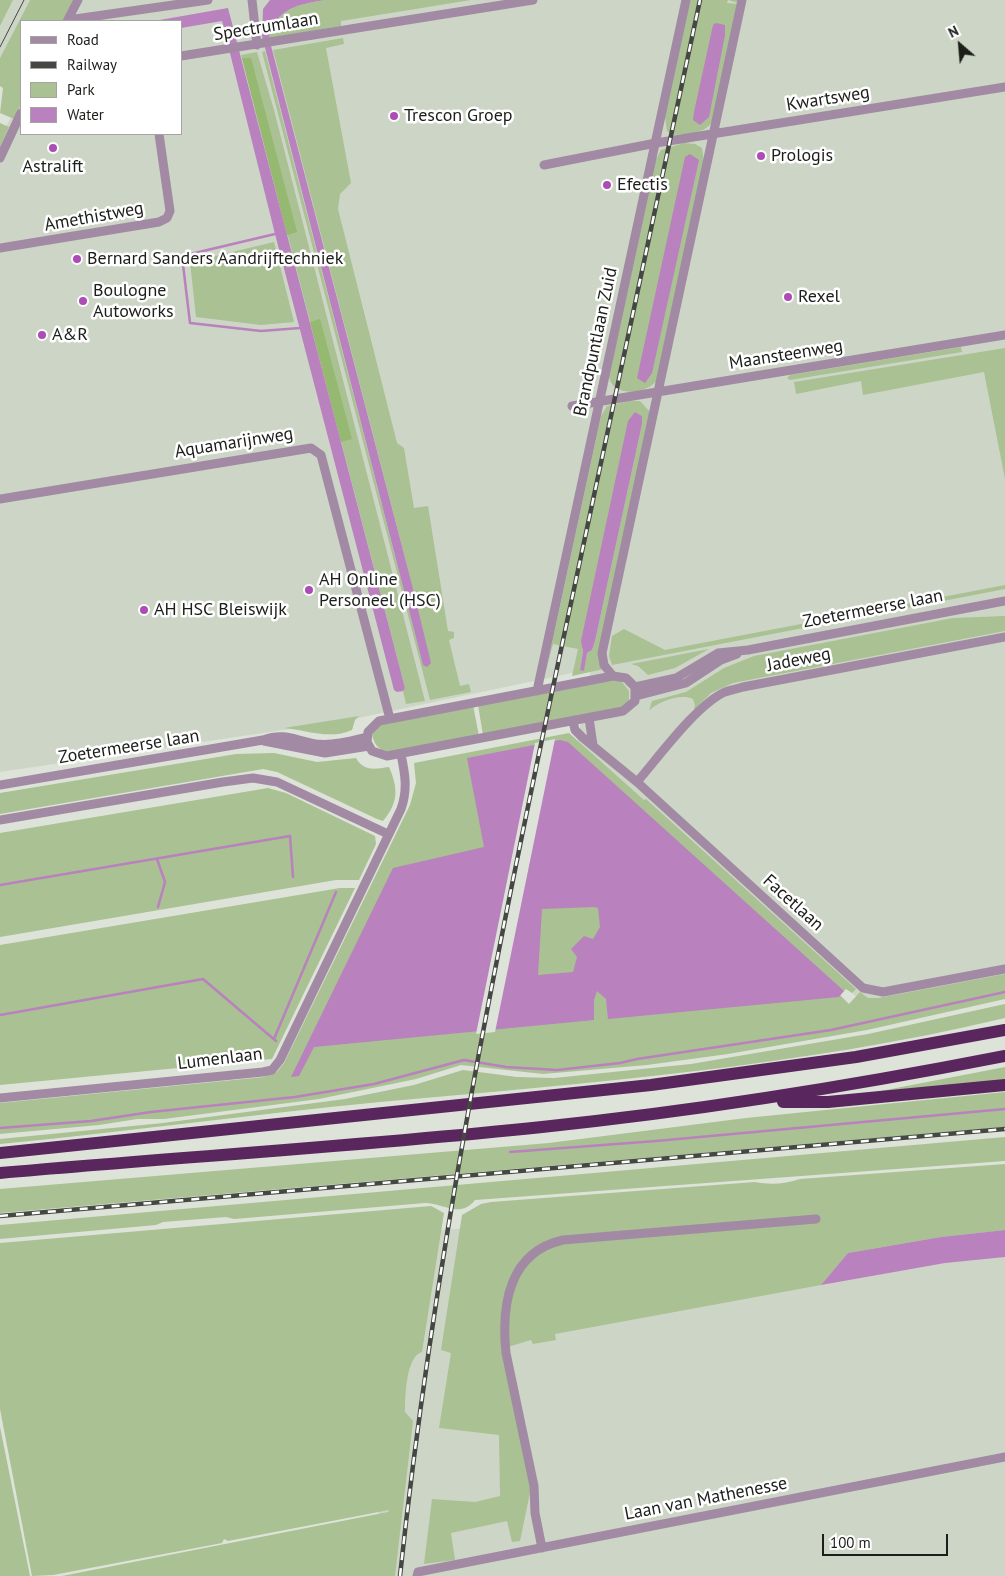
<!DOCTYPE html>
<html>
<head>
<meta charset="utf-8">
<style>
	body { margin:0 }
	#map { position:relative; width:1005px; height:1576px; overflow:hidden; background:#dde3d8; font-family:"PT Sans",sans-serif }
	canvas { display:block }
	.legend { position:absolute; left:20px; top:20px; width:162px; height:115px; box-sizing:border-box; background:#fff; border:1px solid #a4a5a3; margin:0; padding:6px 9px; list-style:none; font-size:15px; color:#1c1e1a }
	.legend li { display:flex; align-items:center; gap:10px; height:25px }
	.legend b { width:25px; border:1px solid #a4a5a3 }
	.north { position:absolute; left:935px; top:20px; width:50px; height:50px; -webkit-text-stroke:4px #fff; paint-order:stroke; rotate:333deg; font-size:14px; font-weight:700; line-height:20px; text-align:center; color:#1c1e1a }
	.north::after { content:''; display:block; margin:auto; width:18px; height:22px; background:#1c1e1a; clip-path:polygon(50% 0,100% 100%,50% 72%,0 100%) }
	.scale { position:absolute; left:822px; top:1534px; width:126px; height:22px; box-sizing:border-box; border:2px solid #1c1e1a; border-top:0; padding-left:6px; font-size:15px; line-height:18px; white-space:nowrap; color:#1c1e1a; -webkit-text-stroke:4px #fff; paint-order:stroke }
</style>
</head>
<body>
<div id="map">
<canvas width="1005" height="1576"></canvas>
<ul class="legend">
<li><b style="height:6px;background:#a38aa4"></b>Road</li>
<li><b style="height:6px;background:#444742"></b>Railway</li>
<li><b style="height:14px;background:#a9c193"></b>Park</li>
<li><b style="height:14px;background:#b981bd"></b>Water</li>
</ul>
<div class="north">N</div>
<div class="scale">100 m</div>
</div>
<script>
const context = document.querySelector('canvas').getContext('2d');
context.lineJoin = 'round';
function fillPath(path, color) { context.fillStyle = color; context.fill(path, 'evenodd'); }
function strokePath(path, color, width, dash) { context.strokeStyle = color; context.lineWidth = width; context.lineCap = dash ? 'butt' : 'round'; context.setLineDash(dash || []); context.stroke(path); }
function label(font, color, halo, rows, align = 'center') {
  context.font = font + ' "PT Sans",sans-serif'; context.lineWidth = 5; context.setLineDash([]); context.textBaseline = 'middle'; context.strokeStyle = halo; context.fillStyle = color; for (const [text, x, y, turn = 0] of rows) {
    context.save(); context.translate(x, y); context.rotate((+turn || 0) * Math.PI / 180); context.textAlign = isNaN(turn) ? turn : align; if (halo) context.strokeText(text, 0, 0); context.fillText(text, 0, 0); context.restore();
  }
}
fillPath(new Path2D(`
	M13,0H30L0,58V26Z
	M79,0H1005V977L863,1003L577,742L591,669L344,721L0,772V137L21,100V134H181V21H67Z
	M1005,1185V1576H372L407,1233Z`), '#cdd6c6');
fillPath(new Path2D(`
	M0,0H13L0,26Z
	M30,0H73L62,21H21V104L14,119L0,113L3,88L0,86V58Z
	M325,0H471L341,21V26L269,38C275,8 300,4 325,0Z
	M690,0H739L738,3L728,0L727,3L738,4L712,122C705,134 685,134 673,135L667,131L665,117Z
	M343,38L344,44L326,48L351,183L340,194L338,209L397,443L404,448L414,508L428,506L448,631L454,632V638L449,640L460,686L469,684L471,692L430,700L262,52L265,51L423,665L410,577L273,50Z
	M257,52L274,110L425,701L406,704L403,691L405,688L241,55Z
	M0,123L9,127L0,147Z
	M684,143L695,144L702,148L704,162L656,381C646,395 611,397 609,376L655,161L661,150Z
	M274,242L294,322L261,325L196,317L190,262Z
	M961,347L962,352L790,380L787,378L790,375Z
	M1005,348V479L984,372L863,395L861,381L796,394L794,382Z
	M630,401H640L650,412L601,649L604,669L572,676L578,649L553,644L546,671L601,416L607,406ZM635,412L642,416V424L595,641L592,650L587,653L584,670H580L583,652L582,648Z
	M1005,585V589L612,665L609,656L612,636L624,629L665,650Z
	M1005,616V631L733,683L711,693L694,710L695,705L693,699C681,693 657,702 649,711L652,701L686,692L724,668L754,656L953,618Z
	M709,649L675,668L648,675L638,666L631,664Z
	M613,680L622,682L629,691V700L623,708L483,735L478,705Z
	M473,705L479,736L391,753C380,750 375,747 372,735L380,724Z
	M359,716L355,720L352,730C330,740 306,730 284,728Z
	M569,733L644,800L646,799L856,989L852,993L846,989L840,995L849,1004L860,992L868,998H878L1005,974V999L867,1030L728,1054L647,1065L543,1074L461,1065L416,1079L319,1099L164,1119H137L99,1125L0,1134V1103L264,1077L277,1072L284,1063L410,805L416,783L414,763Z
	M274,753L317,762L356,758C364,772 375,769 389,767C398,788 399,802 383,821L377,819L277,772L263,769L0,814V793L236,754Z
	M268,788L286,793L375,836L376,844L359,880H336L0,937V833Z
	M340,888H355L272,1059L0,1085V945Z
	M1005,1004V1018C800,1067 589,1083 380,1102C253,1114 127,1132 0,1144V1139C54,1134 109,1128 163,1123L345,1099L414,1085L463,1070L517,1077L554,1078L691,1064L868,1034Z
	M1005,1067V1083L855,1096Z
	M1005,1092V1127L0,1213V1189L549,1143L746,1118Z
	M1005,1137V1161L475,1200C460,1219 444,1203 425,1203L234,1219L226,1217L163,1222L156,1225L0,1239V1225Z
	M1005,1164V1230L941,1237L848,1253L821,1285L555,1334L556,1340L533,1344L531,1340L501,1349L531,1488L520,1541L512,1542L507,1521L451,1533L455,1560L424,1564L432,1499L475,1502L500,1496L499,1435L439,1428L451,1353L441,1350L462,1215L481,1204L491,1202L755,1182C770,1185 786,1184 800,1179Z
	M431,1206L444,1213L422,1352C406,1356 405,1397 405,1412L413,1421L395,1576H62L388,1512L389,1510L228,1541L224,1539L222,1543L53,1575L32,1576L0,1409V1243Z
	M0,1427L30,1576H0Z`), '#a9c193');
fillPath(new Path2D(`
	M242,58H251L297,232L287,235Z
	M320,319L352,439L341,442L310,322Z`), '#95b970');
fillPath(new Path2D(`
	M270,0H325C300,4 275,8 269,38L410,577L431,663L427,667L423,665L262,36L263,9Z
	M228,8L405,688L403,691L397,692L394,690L275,234L222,21L181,28V21H154Z
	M716,23L725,25V35L709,117L700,125L693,120L694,112L713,25Z
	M690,154L699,160L652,373L645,383L637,378L685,157Z
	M635,412L642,416V424L595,641L592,650L587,653L584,671L580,670L583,652L581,641L628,421Z
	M560,740L568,742L844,991L839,997L608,1019L606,999L597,991L594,1000V1020L314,1047L299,1076L291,1077L393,868L484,847L467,758ZM594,907L598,908L600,927L593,939L584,936L571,949L577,957L573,972L538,975L542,909Z
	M1005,1230V1257L945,1263L821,1285L848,1253L941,1237Z`), '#b981bd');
fillPath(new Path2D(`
	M555,739L495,1032L476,1034L535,743Z`), '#dde3d8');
strokePath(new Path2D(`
	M275,234L182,256L190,323L261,331L300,328
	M157,859L165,882L158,907
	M0,885L290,836L293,877
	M0,1015L203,979L276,1041
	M274,1039L336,892
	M0,1128L91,1121L151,1112L295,1097L374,1084L464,1060L506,1067L557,1070L620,1063L637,1059L831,1030L1005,992
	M510,1152L656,1141L1005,1109`), '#b981bd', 2.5);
strokePath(new Path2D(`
	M252,0L257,45
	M68,20L208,0
	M67,21L78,0
	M181,56L533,0
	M0,158L21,113
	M544,165L656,143L1005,87
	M0,248L159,222L167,218L170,211L159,134
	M572,406L1005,335
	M0,499L311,448L321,455L390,719
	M613,676L604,665L602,653L742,0
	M613,676L626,678L635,687V701L623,711L387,756L372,751L367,742L368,732L379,721Z
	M635,687L676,678L718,653L748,650L1005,601
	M537,691L686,0
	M636,696L686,683L721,660L737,654
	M589,718L593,745
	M573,721L575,730L582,737L637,782L863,988L883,992L1005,969
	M264,741L325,753L369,746
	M637,782C658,758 696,705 725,692C730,690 737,689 743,687L1005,637
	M0,785L263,740C286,732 295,741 316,744C333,746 351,741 367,737
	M0,820L223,782L253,778L277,782L388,834
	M0,1098L263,1072L272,1070L280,1060L401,809C408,789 405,774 401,754
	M542,1548L535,1513L534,1486L506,1353C501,1305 509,1252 563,1240L816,1219
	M417,1576L418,1572L1005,1457`), '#a38aa4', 9);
strokePath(new Path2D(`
	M783,1102H828L1005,1085
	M0,1153L651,1085L856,1057L1005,1030
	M0,1173C181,1157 362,1146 542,1127C698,1111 852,1086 1005,1056`), '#59275d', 12);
strokePath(new Path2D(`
	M0,47L24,0`), '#444742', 1);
const rail = new Path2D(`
	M0,1216L1005,1129
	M400,1576C434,1257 498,944 565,631C610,421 655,210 700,0`);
strokePath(rail, '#444742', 4.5);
strokePath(rail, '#fff', 2.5, [8]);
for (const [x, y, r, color] of [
	[394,116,5,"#ac4cb4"],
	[53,148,5,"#ac4cb4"],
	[761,156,5,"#ac4cb4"],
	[607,185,5,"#ac4cb4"],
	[77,259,5,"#ac4cb4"],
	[788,297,5,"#ac4cb4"],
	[83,301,5,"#ac4cb4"],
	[42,335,5,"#ac4cb4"],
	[309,590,5,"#ac4cb4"],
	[144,610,5,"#ac4cb4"]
]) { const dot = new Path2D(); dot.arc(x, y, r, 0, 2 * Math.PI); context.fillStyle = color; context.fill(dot); strokePath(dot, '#fff', 2); }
label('18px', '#1c1e1a', '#fff', [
	["Spectrumlaan",266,27,-9],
	["Kwartsweg",828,99,-9],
	["Amethistweg",94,217,-10],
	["Brandpuntlaan Zuid",596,342,-78],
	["Maansteenweg",786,355,-9],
	["Aquamarijnweg",234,443,-9],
	["Zoetermeerse laan",873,609,-11],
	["Jadeweg",799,660,-11],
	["Zoetermeerse laan",129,747,-9],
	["Facetlaan",793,903,42],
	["Lumenlaan",220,1059,-7],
	["Laan van Mathenesse",706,1499,-11]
]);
label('18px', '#1c1e1a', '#fff', [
	["Trescon Groep",404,116],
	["Prologis",771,156],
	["Astralift",53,167,"center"],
	["Efectis",617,185],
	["Bernard Sanders Aandrijftechniek",87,259],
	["Boulogne",93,291],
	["Autoworks",93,312],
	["Rexel",798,297],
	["A&R",52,335],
	["AH Online",319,580],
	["Personeel (HSC)",319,601],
	["AH HSC Bleiswijk",154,610]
], 'left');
</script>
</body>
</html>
